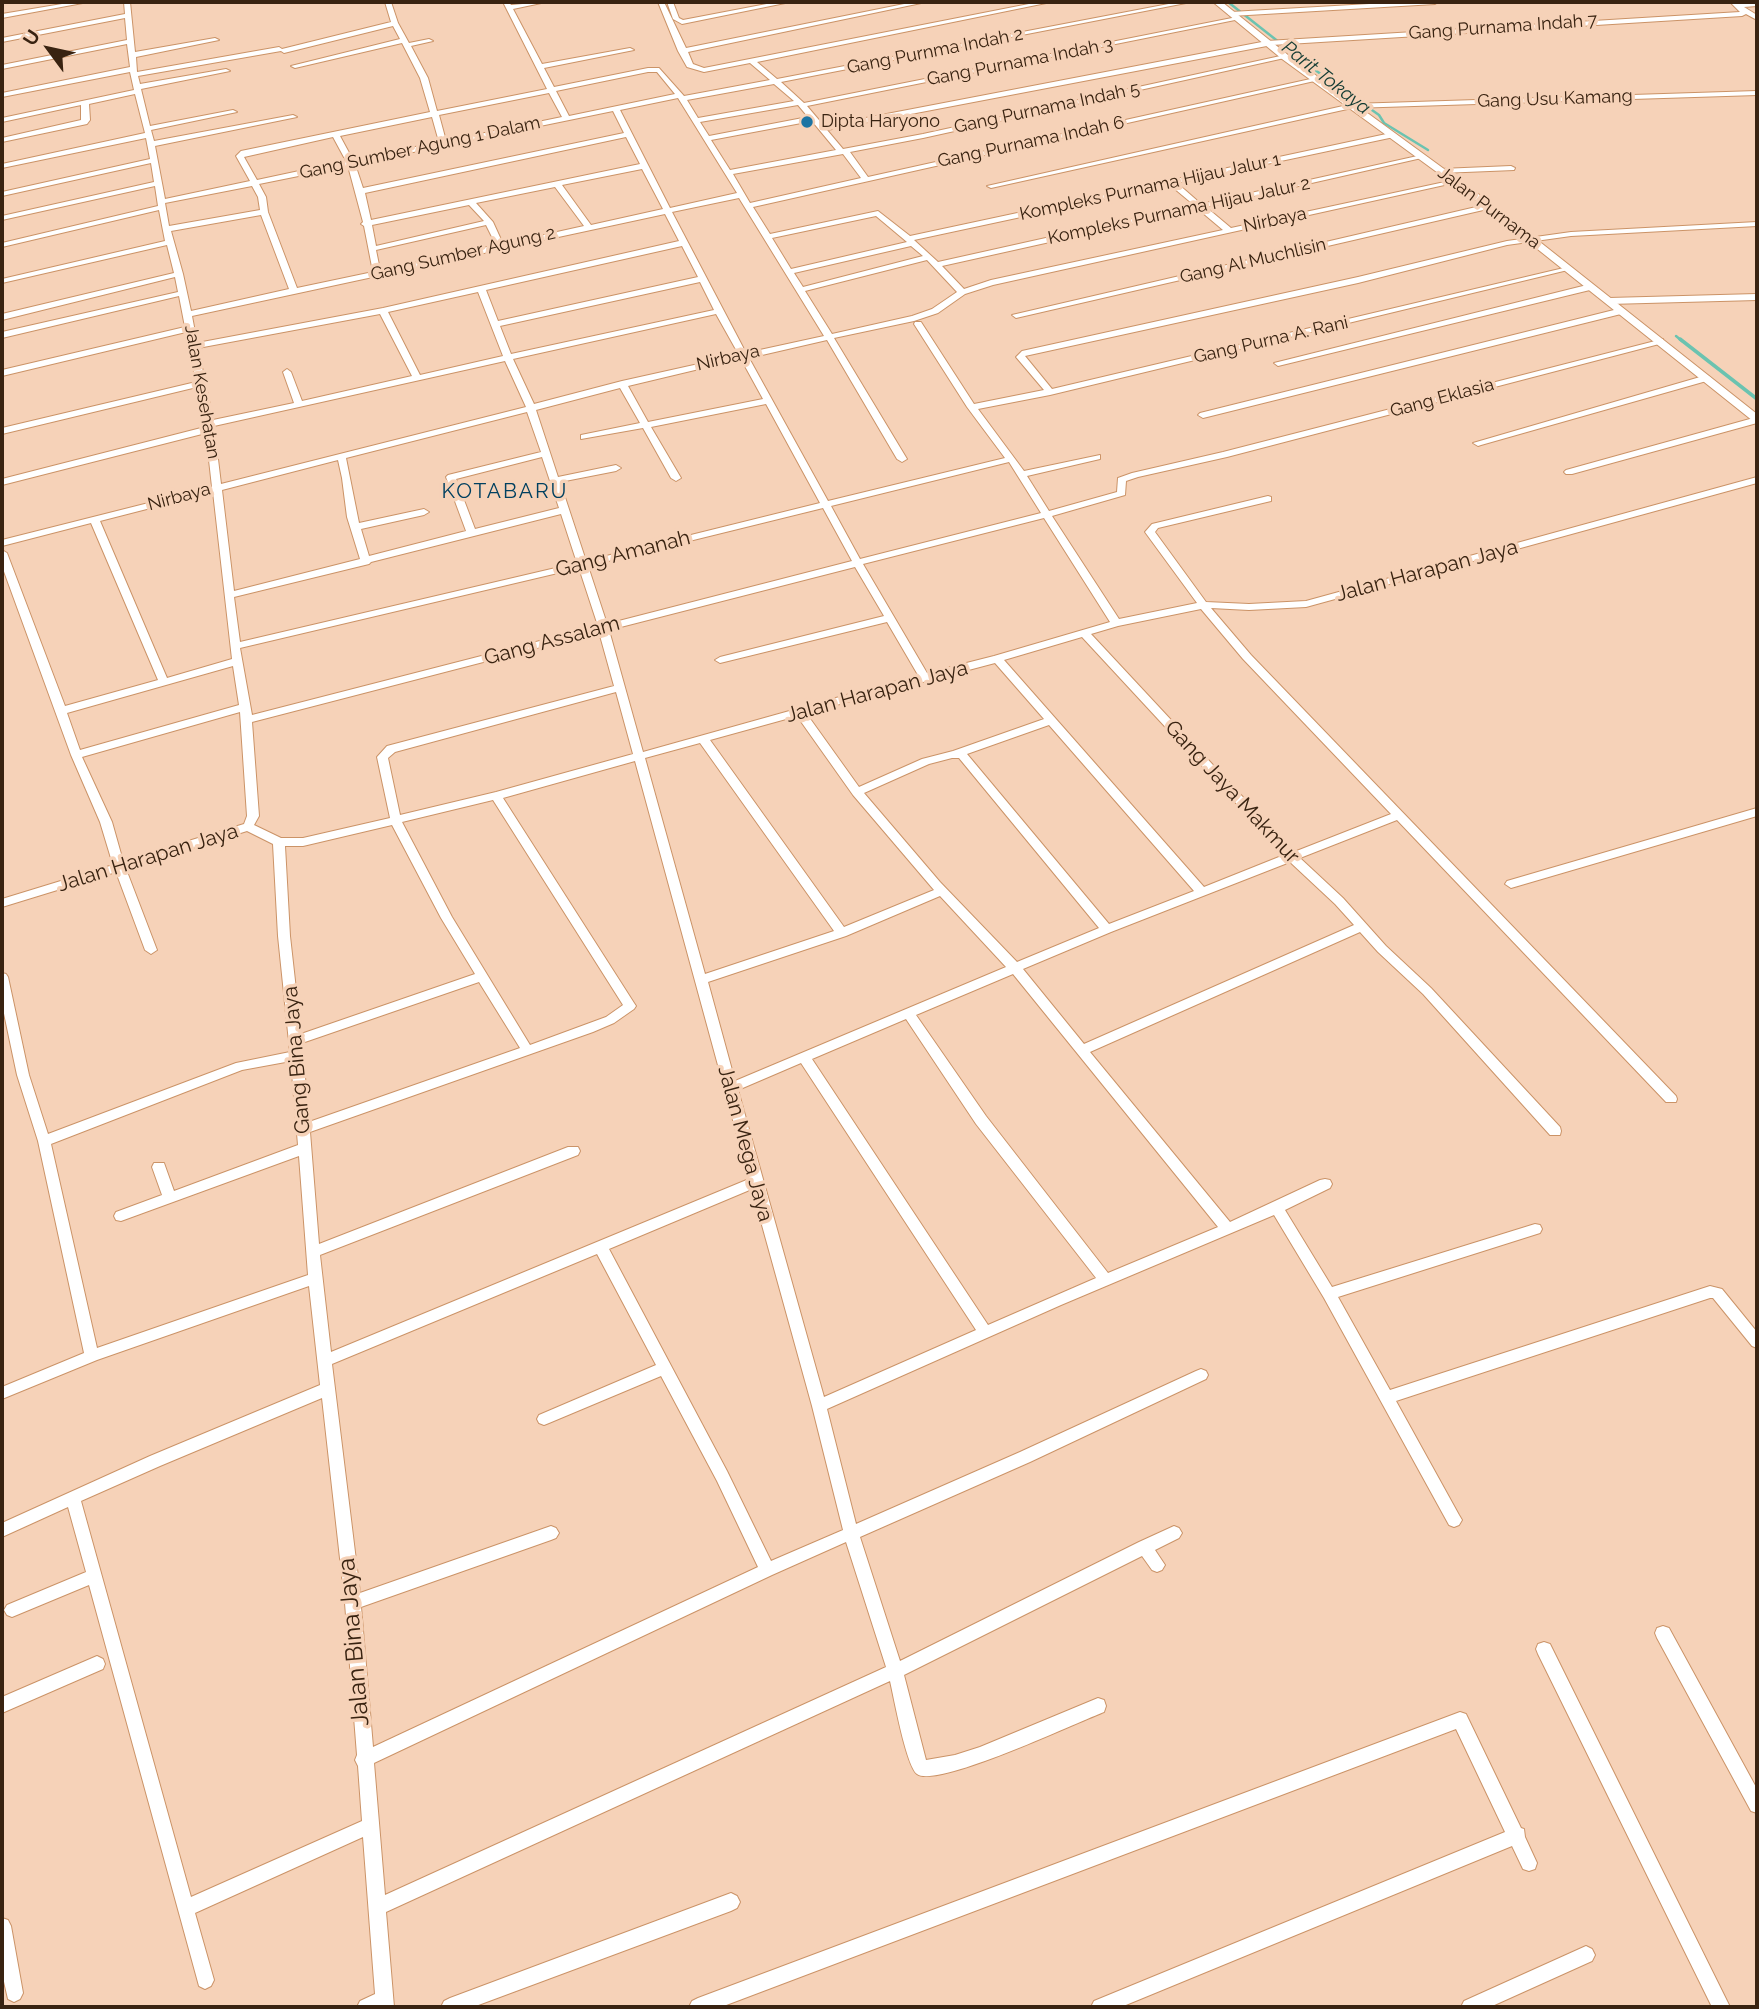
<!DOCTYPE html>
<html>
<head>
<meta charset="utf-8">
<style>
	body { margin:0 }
	#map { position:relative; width:1759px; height:2009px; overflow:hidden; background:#f6d2b8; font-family:Raleway,sans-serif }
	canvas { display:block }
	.frame { position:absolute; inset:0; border:4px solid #392311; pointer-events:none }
	.north { position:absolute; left:14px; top:14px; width:70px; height:70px; -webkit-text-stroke:5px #f6d2b8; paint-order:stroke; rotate:303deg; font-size:19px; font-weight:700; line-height:28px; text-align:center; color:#392311 }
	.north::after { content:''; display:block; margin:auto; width:24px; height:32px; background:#392311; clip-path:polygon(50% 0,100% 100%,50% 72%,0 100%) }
</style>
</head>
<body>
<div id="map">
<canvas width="1759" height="2009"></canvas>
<div class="frame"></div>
<div class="north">U</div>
</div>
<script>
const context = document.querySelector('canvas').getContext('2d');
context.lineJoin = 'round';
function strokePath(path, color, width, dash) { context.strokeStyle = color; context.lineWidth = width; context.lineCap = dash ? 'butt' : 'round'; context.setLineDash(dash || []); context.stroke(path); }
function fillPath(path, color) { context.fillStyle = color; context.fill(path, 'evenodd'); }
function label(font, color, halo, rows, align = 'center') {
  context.font = font + ' Raleway,sans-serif'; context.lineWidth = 7; context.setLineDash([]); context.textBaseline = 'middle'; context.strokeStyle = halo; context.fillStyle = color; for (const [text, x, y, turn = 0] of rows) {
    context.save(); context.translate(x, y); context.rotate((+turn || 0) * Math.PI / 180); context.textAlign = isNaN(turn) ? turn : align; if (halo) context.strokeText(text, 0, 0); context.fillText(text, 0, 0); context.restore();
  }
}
strokePath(new Path2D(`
	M1228,2L1308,65L1379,115L1384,123L1428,150
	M1676,336L1682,341`), '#6bc3b0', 2.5);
strokePath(new Path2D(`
	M1680,339L1757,399`), '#6bc3b0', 3.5);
const minor = new Path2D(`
	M74,2H88L2,18V14Z
	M124,2H130L135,52L215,38L219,40L136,57L137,72L279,47L282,49L391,22L385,2H391L398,23L409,43L429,39L433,41L411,46L428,78L437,111L547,89L503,2H509L511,5L546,2L513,9L542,64L630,48L634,50L544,68L554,87L648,68H659L684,96L770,80L750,63L704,72L687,67L678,51L658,2H664L686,48L914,2H926L688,52L693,64L704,68L1039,2H1051L757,62L777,79L1179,2H1191L781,82L804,103L1237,17L1240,19L807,106L824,126L1267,41L1740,12L1730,2H1757V6L1744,7L1757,15V20L1746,14L1742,16L1272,45L827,130L843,149L923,134L1285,55L1289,57L923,138L850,152L868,177L1315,78L1319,80L753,207L770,234L878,211L910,236L1391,133H1394V137L1177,183L1201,204L1422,155L1426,157L1206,207L1231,228L1454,180L1458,182L993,285L965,294L938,313L914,321L834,338L907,459L902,462L897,459L827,340L749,358L828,501L1005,458L967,407L914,324L915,322H921L974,404L1044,390L1016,357L1022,351L1358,277L1507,241L1571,232L1757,222V226L1571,236L1507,245L1358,283L1025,356L1052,389L1568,267L1572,269L1050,395L978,409L1024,471L1100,455V459L1027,476L1049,511L1117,492L1118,478L1132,473L1223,452L1663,339V343L1227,457L1138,477L1126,481L1125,495L1052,516L1119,619L1197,603L1145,532L1152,524L1268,496L1271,497V501L1158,528L1155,532L1206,602L1249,604L1306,601L1757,477V483L1306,607L1249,610L1211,608L1251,655L1676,1096L1677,1099L1676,1102H1666L1397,820L1300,858L1343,898L1386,946L1431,988L1560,1127L1561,1131L1560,1135H1550L1423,994L1378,952L1360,932L1090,1052L1230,1222L1320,1180L1325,1179L1330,1180L1332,1184L1330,1188L1285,1210L1332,1287L1535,1224L1540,1225L1542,1229L1540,1233L1338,1297L1390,1390L1710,1286L1722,1289L1757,1332V1348L1752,1346L1713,1298H1710L1396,1401L1459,1515L1462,1520L1459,1525L1454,1527L1449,1525L1324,1298L1274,1215L1061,1305L827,1409L856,1524L1020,1452L1196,1371L1201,1369L1206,1371L1208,1375L1206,1379L1030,1462L860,1537L900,1661L1139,1542L1174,1526L1179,1528L1182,1533L1179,1538L1155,1550L1165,1565L1162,1570L1157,1572L1152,1570L1142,1556L904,1675L926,1760L955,1755L980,1747L1098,1698L1104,1700L1106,1706L1104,1712C1078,1722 936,1789 917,1774C906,1765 894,1698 890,1681L386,1912L394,2007H357L360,2001L375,1994L363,1837L195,1913L214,1980L211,1986L205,1989L199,1986L89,1585L12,1617L7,1615L4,1610L7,1605L86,1572L68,1507L2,1537V1523L150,1456L320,1385L309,1286L97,1360L2,1399V1387L84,1353L38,1141L17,1075L2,1004V973L6,974L8,977L29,1075L48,1134L236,1063L290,1052L278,936L273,844L247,831L126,869L157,950L151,954L145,950L116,872L2,907V899L113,865L100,822L71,755L2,566V550L7,553L65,706L158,680L91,523L2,546V540L212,487L206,433L2,485V479L205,427L197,387L2,434V428L196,382L186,332L2,376V370L185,327L179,296L2,338V332L178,292L175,277L2,320V314L174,273L167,245L2,283V279L165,241L159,210L2,247V243L158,206L155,186L2,220V216L154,182L151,163L2,196V192L150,159L146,138L2,168V164L145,133L135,94L89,104L90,120L87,124L2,142V138L81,120V105L2,122V118L134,90L130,72L2,97V93L130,67L127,44L2,69V65L127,40L125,18L2,42V38L125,14ZM393,26L400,39L291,66L295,68L402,43L420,78L430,112L241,151L236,156L250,181L165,199L155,146L297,117L293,115L154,141L151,130L237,112L233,110L150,126L141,89L230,71L226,69L140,84L138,76L281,51L284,53ZM648,72H657L675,94L569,116L556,91ZM774,84L794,101L698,118L687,100ZM549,93L562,117L446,141L439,115ZM678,98L737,193L670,208L620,110ZM798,105L808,117L709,136L700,122ZM613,111L624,133L363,188L355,164ZM432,117L439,142L353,160L340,136ZM812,121L836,150L730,170L711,140ZM333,137L346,161L257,180L244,157ZM626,137L640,164L371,220L365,193ZM843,154L861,178L750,203L733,174ZM348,166L363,222L361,224L364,226L373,272L297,288L268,212L266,197L259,184ZM642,169L663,209L591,225L562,185ZM1170,185L1194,205L938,262L914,240ZM252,186L258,197L260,210L169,226L165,203ZM555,187L584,226L503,244L493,222L476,203ZM739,198L824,336L746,353L672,212ZM469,205L484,221L376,246L372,225ZM1198,209L1223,230L991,280L964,289L942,266ZM665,214L679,241L383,308L197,343L192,316ZM261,215L289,289L191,311L183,274L171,231ZM876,216L907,242L791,269L772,238ZM486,225L496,245L380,270L376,250ZM682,246L698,277L498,321L486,290ZM911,246L923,256L803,287L794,273ZM927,260L957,292L932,309L912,316L832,334L805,291ZM700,282L714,310L511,354L500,326ZM478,292L503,356L420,375L388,312ZM380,314L412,376L302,401L291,372L287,369L283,372L294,403L213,420L198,348ZM716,314L739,355L622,381L534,404L513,359ZM741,359L763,399L648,422L628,386ZM505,361L526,407L221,484L214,426ZM620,388L640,423L581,435V439L643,428L671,478L676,481L681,478L651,427L766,404L820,503L586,561L560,482L616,471L621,468L616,465L558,477L536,410ZM527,412L541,452L448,475L446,477L466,531L369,556L361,529L424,515L429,512L424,509L359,523L346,458ZM542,457L559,508L475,529L456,479ZM338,460L342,478L347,517L360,559L234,591L222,490ZM1009,462L1041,513L860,559L831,506ZM213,492L232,659L167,678L100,521ZM823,508L852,561L607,624L588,566ZM561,514L577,563L240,642L234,597L369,564L371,562ZM1044,518L1110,622L994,656L927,673L863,564ZM855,567L884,616L720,657L715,660L720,663L887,622L918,675L643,752L609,630ZM579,568L598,626L252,715L240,648ZM1201,609L1243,659L1391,814L1294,852L1091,634L1118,626ZM599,632L614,686L387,746L377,757L390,818L303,838H281L254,825L259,816L252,722ZM1082,637L1284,855L1204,887L1004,660ZM995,663L1044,719L953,751L922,759L859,787L806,713ZM233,666L239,705L80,750L67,713ZM616,692L633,754L496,792L400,815L388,758L395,752ZM240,712L247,816L244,824L123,861L112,822L82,757ZM797,716L853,795L934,890L844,927L710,740ZM1049,725L1194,891L1109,924L967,754ZM700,743L834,931L705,974L645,758ZM952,758H959L1099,928L1017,962L940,882L864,793L929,764ZM635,761L749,1179L331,1352L320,1255L578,1155L580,1151L578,1147H568L319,1244L310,1132L593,1032L614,1023L634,1009L636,1006L634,1003L503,798ZM493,800L623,1005L606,1017L530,1045L452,917L402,822ZM392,825L441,918L475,974L301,1034L290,936L285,846H303ZM1290,862L1335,904L1354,925L1084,1044L1023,969L1111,932ZM940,896L1006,967L735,1081L708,982L846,936ZM1013,974L1218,1227L1108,1273L986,1116L916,1015ZM479,982L520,1048L309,1122L302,1043ZM906,1019L976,1124L1096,1278L988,1325L812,1059ZM291,1061L298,1145L174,1191L164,1163H154L152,1167L162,1195L116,1212L114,1216L116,1220L121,1221L299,1156L308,1275L97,1348L51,1144L242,1070ZM801,1063L976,1330L824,1397L738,1090ZM752,1189L812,1406L843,1530L771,1561L727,1471L609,1249ZM597,1254L656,1365L539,1415L537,1419L539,1423L544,1425L549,1423L661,1376L717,1481L758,1567L373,1747L361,1607L551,1540L556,1538L559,1533L556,1528L551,1526L360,1593L332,1364ZM322,1398L345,1603L357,1755L355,1760L358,1766L362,1821L191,1897L81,1501L160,1466ZM846,1542L886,1667L385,1895L374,1763L772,1575Z
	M667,2H673L679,18L683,20L777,2H790L682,24L673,19Z
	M1404,2H1438L1435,4L1231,16L1228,14L1231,12Z
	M1757,91V95L1352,108L991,188L987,186L1352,104Z
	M1511,166L1515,168L1514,170L1441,173L1437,171L1441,169Z
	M1489,204L1493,206L1492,208L1016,318L1012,315Z
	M1591,284L1595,287L1594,289L1278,366L1274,363Z
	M1757,294V300L1609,304L1605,301L1609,298Z
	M1622,308L1626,311L1625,313L1203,418L1198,415L1200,413Z
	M1707,375L1711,378L1710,380L1481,445L1478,446L1473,443Z
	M1757,417V423L1572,474H1566L1564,472L1566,470Z
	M1757,808V816L1511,888L1505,884L1507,881Z
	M1663,1626L1669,1628L1757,1789V1813L1751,1811L1657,1638L1655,1633L1657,1628Z
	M1544,1642L1550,1644L1730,2007H1712L1538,1654L1536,1649L1538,1644Z
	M97,1656L103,1659L105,1664L103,1669L2,1713V1697Z
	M1460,1712L1466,1714L1521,1828L1524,1829L1525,1837L1537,1863L1535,1869L1529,1871L1523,1869L1512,1846L1121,2007H1091L1094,2001L1505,1832L1456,1729L721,2007H689L692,2001L698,1998Z
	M731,1893L737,1896L740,1902L737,1908L731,1911L473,2007H441L444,2001L450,1998Z
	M2,1918L8,1920L11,1926L23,1993L20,1999L14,2002L8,1999L2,1973Z
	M1586,1946L1592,1949L1595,1955L1592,1961L1490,2007H1461L1464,2001Z`);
const tertiary = new Path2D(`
	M1213,2H1222L1288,55L1492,204L1757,414V422L1753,421L1486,208L1282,59Z`);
strokePath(minor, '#cb9367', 2);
strokePath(tertiary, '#cb9367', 2);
fillPath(minor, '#fff');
fillPath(tertiary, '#fff');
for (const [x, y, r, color] of [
	[807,122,7,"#1c74a3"]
]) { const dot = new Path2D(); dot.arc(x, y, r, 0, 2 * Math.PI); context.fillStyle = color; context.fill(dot); strokePath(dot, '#f6d2b8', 2.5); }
label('18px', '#392311', '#f6d2b8', [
	["Gang Purnama Indah 7",1503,27,-4],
	["Gang Purnma Indah 2",935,51,-11],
	["Gang Purnama Indah 3",1020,62,-11],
	["Gang Usu Kamang",1555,99,-2],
	["Gang Purnama Indah 5",1047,108,-12],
	["Gang Purnama Indah 6",1031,142,-12],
	["Gang Sumber Agung 1 Dalam",420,148,-12],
	["Kompleks Purnama Hijau Jalur 1",1150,187,-12],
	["Jalan Purnama",1489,208,37],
	["Kompleks Purnama Hijau Jalur 2",1179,211,-12],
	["Nirbaya",1275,220,-12],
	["Gang Sumber Agung 2",463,254,-13],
	["Gang Al Muchlisin",1253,261,-13],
	["Gang Purna A. Rani",1271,340,-13],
	["Nirbaya",728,358,-13],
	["Jalan Kesehatan",202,392,80],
	["Gang Eklasia",1442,398,-15],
	["Nirbaya",179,497,-15]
]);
label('18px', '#392311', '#f6d2b8', [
	["Dipta Haryono",821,122]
], 'left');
label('italic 19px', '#113a32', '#f6d2b8', [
	["Parit Tokaya",1326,78,38]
]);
context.letterSpacing = '2px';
label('21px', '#004060', '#f6d2b8', [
	["KOTABARU",505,492]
]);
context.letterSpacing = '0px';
label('21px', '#392311', '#f6d2b8', [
	["Gang Amanah",623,554,-14],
	["Jalan Harapan Jaya",1427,571,-15],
	["Gang Assalam",552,641,-15],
	["Jalan Harapan Jaya",877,692,-15],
	["Gang Jaya Makmur",1232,792,47],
	["Jalan Harapan Jaya",148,858,-17],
	["Gang Bina Jaya",297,1060,-95],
	["Jalan Mega Jaya",745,1144,75]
]);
label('24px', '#392311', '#f6d2b8', [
	["Jalan Bina Jaya",354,1642,-95]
]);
</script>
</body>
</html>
